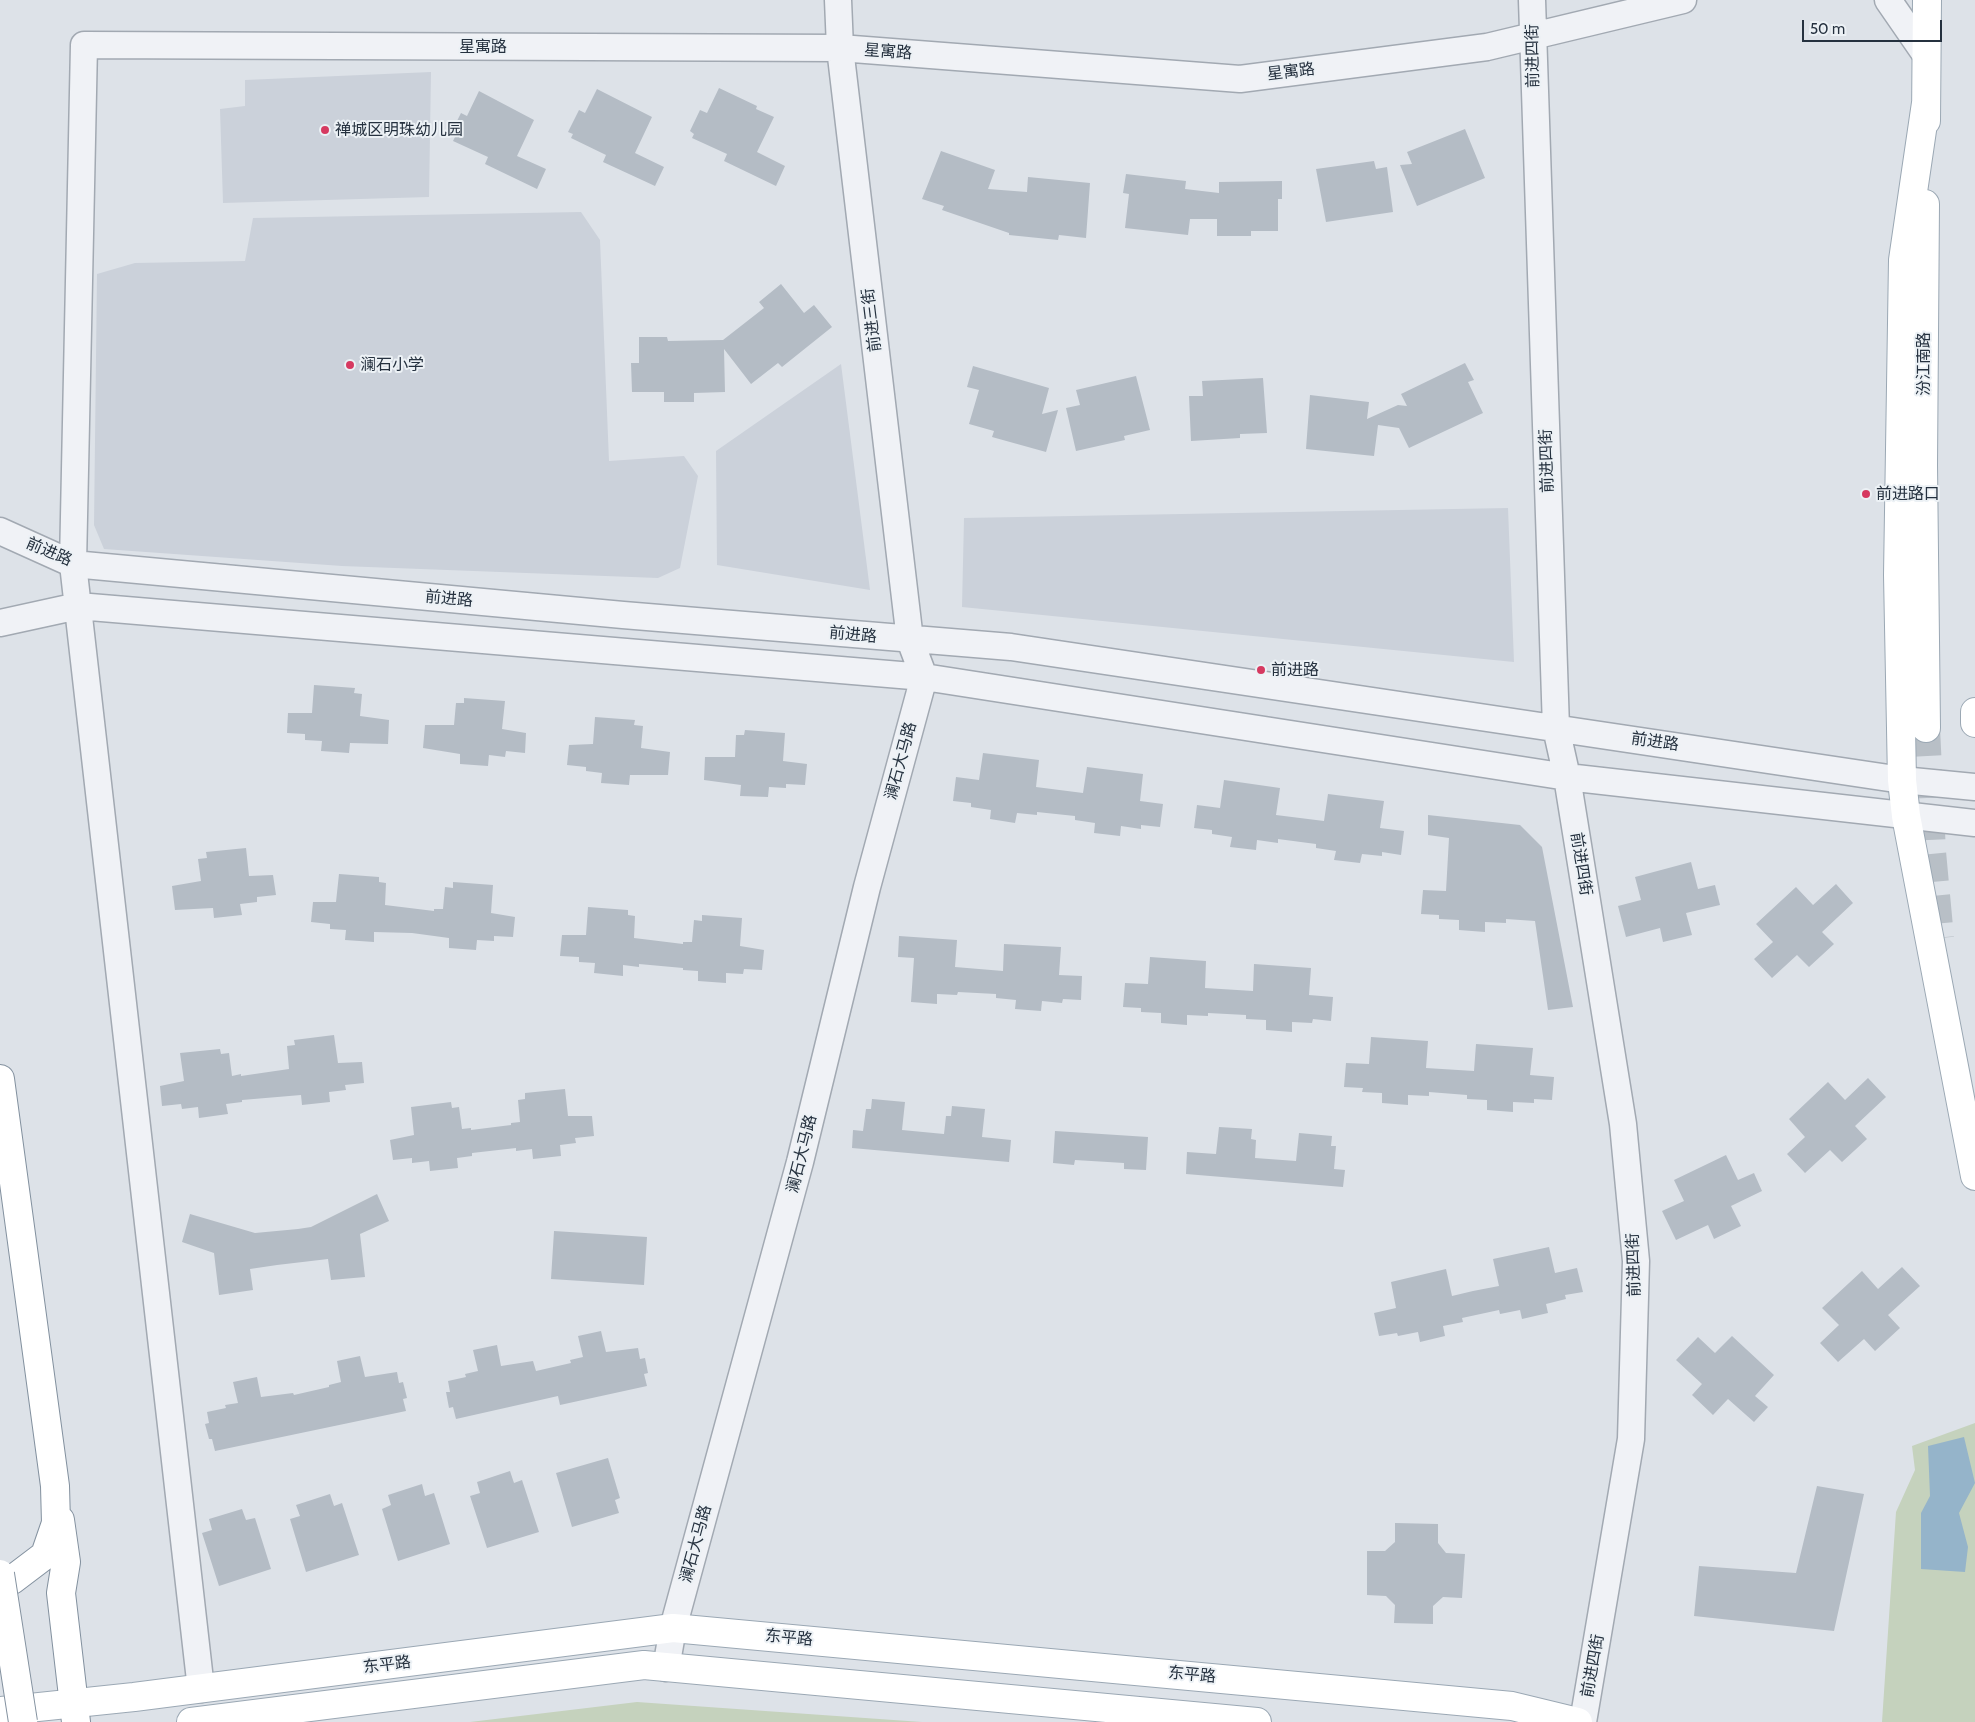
<!DOCTYPE html>
<html>
<head>
<meta charset="utf-8">
<style>
	body { margin:0 }
	#map { position:relative; width:1975px; height:1722px; overflow:hidden; background:#dde2e8; font-family:Cabin,sans-serif }
	canvas { display:block }
	.scale { position:absolute; left:1802px; top:20px; width:140px; height:22px; box-sizing:border-box; border:2px solid #25313f; border-top:0; padding-left:6px; font-size:15px; line-height:18px; white-space:nowrap; color:#25313f; -webkit-text-stroke:4px #ecf1f5; paint-order:stroke }
</style>
</head>
<body>
<div id="map">
<canvas width="1975" height="1722"></canvas>
<div class="scale">50 m</div>
</div>
<script>
const context = document.querySelector('canvas').getContext('2d');
context.lineJoin = 'round';
function fillPath(path, color) { context.fillStyle = color; context.fill(path, 'evenodd'); }
function strokePath(path, color, width, dash) { context.strokeStyle = color; context.lineWidth = width; context.lineCap = dash ? 'butt' : 'round'; context.setLineDash(dash || []); context.stroke(path); }
function label(font, color, halo, rows, align = 'center') {
  context.font = font + ' Cabin,"Noto Sans SC",sans-serif'; context.lineWidth = 4; context.setLineDash([]); context.textBaseline = 'middle'; context.strokeStyle = halo; context.fillStyle = color; for (const [text, x, y, turn = 0] of rows) {
    context.save(); context.translate(x, y); context.rotate((+turn || 0) * Math.PI / 180); context.textAlign = isNaN(turn) ? turn : align; if (halo) context.strokeText(text, 0, 0); context.fillText(text, 0, 0); context.restore();
  }
}
fillPath(new Path2D(`
	M431,72L429,197L223,203L220,109L245,106V80Z
	M581,212L600,240L609,461L684,456L698,476L680,568L658,578L342,566L104,549L94,525L97,274L135,263L245,261L253,218Z
	M841,364L870,590L717,565L716,451Z
	M1508,508L1514,662L962,607L964,518Z`), '#cbd1da');
fillPath(new Path2D(`
	M1975,1423V1722H1882L1896,1512L1915,1470L1912,1446Z
	M637,1702L922,1722H470Z`), '#c5d2bd');
fillPath(new Path2D(`
	M1964,1437L1975,1483L1959,1513L1968,1547L1965,1572L1921,1569V1513L1930,1496L1928,1446Z`), '#95b4ca');
fillPath(new Path2D(`
	M719,88L757,106L756,109L774,117L757,152L785,166L776,186L724,161L727,154L692,138L694,134L690,131L700,110L707,113Z
	M597,89L652,117L635,153L664,167L655,186L603,162L606,155L571,138L573,134L568,132L579,110L585,113Z
	M479,91L534,120L517,156L546,169L537,189L485,164L488,157L453,141L455,137L450,135L461,113L467,116Z
	M1465,129L1485,178L1417,206L1400,165L1412,164L1407,152Z
	M941,151L995,170L988,189L1027,192L1028,177L1090,183L1086,238L1059,235L1058,240L1009,235V233L942,210L944,206L922,199Z
	M1374,161L1376,169L1387,167L1393,212L1326,222L1316,169Z
	M1126,174L1186,181L1185,189L1219,193V182L1282,181V199H1278V231H1251V236H1217V219H1190L1188,235L1125,228L1129,194L1123,193Z
	M781,284L804,313L814,305L832,327L782,367L778,363L751,384L724,349L725,392L694,393V402H664V392H632L631,363H639V337H667L668,341L723,340L764,308L759,302Z
	M1465,363L1474,380L1468,382L1483,413L1409,448L1399,428L1378,425L1374,456L1306,449L1310,395L1369,402L1367,419L1398,405L1407,406L1401,394Z
	M973,366L1049,388L1042,414L1058,410L1046,452L992,437L994,431L969,424L979,390L967,387Z
	M1136,376L1150,430L1124,436L1125,440L1076,451L1066,408L1080,405L1076,390Z
	M1263,378L1267,433L1240,434V438L1191,441L1189,396H1203L1202,381Z
	M314,685L355,688L354,693L362,694L360,716L389,720L388,744L350,743L349,753L321,751L322,741L305,740V734L287,733L288,713H312Z
	M464,698L505,701L502,729L526,733L525,753L506,751L505,757L489,755L488,766L460,764V754L423,748L425,725H454L456,703H464Z
	M595,717L635,720L634,725L643,726L641,748L670,752L668,775H630L629,785L601,783L602,773L586,771V767L567,765L569,745L593,744Z
	M745,730L785,733L783,761L807,764L805,785L786,784V788L769,787L768,797L740,796L741,785L704,780L705,757H735L736,735H744Z
	M983,753L1039,760L1036,787L1083,793L1087,767L1143,774L1140,801L1163,804L1160,827L1141,825V829L1121,826L1120,836L1094,833L1095,823L1075,820V816L1037,812V815L1017,813L1015,823L990,819L991,810L971,807V803L953,801L956,777L979,780Z
	M1224,780L1280,788L1276,815L1324,821L1328,794L1384,801L1380,828L1404,831L1401,855L1382,852V856L1362,854L1360,863L1334,860L1336,851L1316,848V844L1278,839V843L1257,840L1256,850L1230,847L1232,837L1212,834V830L1194,828L1197,805L1220,808Z
	M1428,815L1520,825L1542,847L1573,1007L1548,1010L1535,921L1506,919V923L1485,922V932L1459,930V920L1439,919V915L1421,914L1423,890L1446,891L1449,838L1428,835Z
	M246,848L249,876L273,875L276,895L257,897V902L240,904L242,915L214,918L213,908L175,910L172,886L201,881L198,859L207,858L206,852Z
	M1691,862L1698,889L1715,885L1720,905L1686,913L1692,935L1663,942L1660,928L1626,937L1618,906L1641,900L1635,877Z
	M339,874L379,877V882L386,883L385,905L434,911V909H443L445,887L453,888V882L493,885L491,913L515,917L513,937L494,936V941L477,940L476,950L449,948V938L412,933L374,932V942L345,940L346,930L330,929V924L311,922L313,902H336Z
	M1836,884L1853,903L1822,932L1834,944L1809,967L1797,955L1772,978L1754,959L1773,942L1756,924L1796,887L1813,905Z
	M588,907L628,910V915L635,916L634,938L683,944V942H692L694,920L702,921V915L742,918L740,946L764,950L762,970L744,969L743,974L726,973V983L698,981V971L683,970V968L639,964V967L623,965V976L594,973L595,963L579,962V957L560,956L562,935H586Z
	M899,936L957,940L955,967L1003,971L1004,944L1061,947L1059,975L1082,976L1081,1000L1063,999L1062,1003L1042,1001L1041,1011L1015,1009L1016,1000L996,998V994L958,992L957,995L937,994V1004L911,1002L914,958L898,957Z
	M1150,957L1206,961L1205,988L1253,991L1254,964L1311,968L1309,995L1333,997L1331,1021L1313,1019L1312,1023L1292,1022V1032L1266,1030V1020L1246,1019V1015L1208,1013V1016L1187,1015V1025L1161,1023V1013L1141,1012V1008L1123,1007L1125,983L1148,984Z
	M334,1035L338,1063L362,1062L364,1083L345,1085L346,1090L329,1092L330,1102L302,1105L301,1095L242,1100V1102L226,1104L228,1114L199,1118L198,1107L182,1109L181,1104L162,1106L160,1086L184,1081L180,1053L220,1049L221,1054L229,1053L232,1076L241,1074V1076L289,1069L287,1046L295,1045L294,1040Z
	M1371,1037L1428,1041L1426,1068L1474,1071L1476,1044L1533,1048L1530,1075L1554,1077L1552,1100L1534,1099V1103L1513,1102V1112L1487,1110V1100L1467,1099V1095L1429,1092V1096L1408,1095V1105L1382,1103V1093L1362,1092L1363,1088L1344,1087L1346,1063L1369,1064Z
	M1868,1078L1886,1097L1855,1126L1867,1139L1842,1162L1830,1150L1805,1173L1787,1154L1805,1137L1789,1119L1828,1082L1845,1100Z
	M565,1089L568,1116H592L594,1136L575,1138L576,1143L560,1145L561,1156L533,1159L532,1149L516,1151V1148L472,1153V1156L457,1158L458,1168L430,1171L429,1161L412,1163V1158L393,1160L390,1140L414,1135L411,1107L451,1102L452,1108L459,1107L462,1129L471,1128V1130L511,1125V1123L520,1122L518,1100L525,1099V1093Z
	M872,1099L905,1102L902,1130L944,1134L946,1116H951L952,1106L985,1109L982,1137L1011,1140L1009,1162L852,1148L853,1130L863,1131L866,1109H871Z
	M1219,1127L1252,1129L1251,1139L1256,1140L1255,1158L1296,1161L1299,1133L1332,1136L1331,1146H1336L1334,1169L1345,1170L1343,1187L1186,1174L1187,1152L1216,1154Z
	M1055,1131L1148,1137L1146,1170L1124,1169V1163L1075,1160L1074,1165L1053,1163Z
	M1726,1155L1738,1180L1754,1173L1762,1191L1731,1206L1741,1226L1714,1239L1708,1225L1676,1240L1662,1211L1684,1201L1674,1180Z
	M377,1194L389,1221L360,1234L365,1277L331,1280L328,1259L277,1265L250,1269L253,1290L219,1295L214,1253L182,1242L190,1214L255,1233L298,1229L311,1227Z
	M554,1231L647,1237L644,1285L551,1279Z
	M1549,1247L1555,1273L1577,1268L1583,1292L1565,1295L1566,1299L1546,1304L1548,1313L1522,1319L1520,1310L1500,1314L1499,1310L1462,1318L1463,1322L1443,1326L1445,1336L1420,1342L1418,1332L1398,1336L1397,1333L1379,1336L1374,1313L1396,1308L1391,1282L1446,1269L1452,1296L1473,1291L1499,1286L1493,1259Z
	M1902,1267L1920,1286L1888,1315L1900,1328L1875,1351L1864,1339L1838,1362L1820,1343L1839,1325L1822,1308L1862,1271L1878,1289Z
	M601,1331L606,1352L638,1348L640,1359L645,1358L648,1373L644,1374L647,1386L560,1405L558,1396L456,1419L453,1407L449,1408L446,1392H450L448,1381L466,1377L465,1374L478,1371L473,1350L497,1345L501,1366L533,1361L536,1371L571,1363L570,1360L583,1357L578,1336Z
	M1732,1336L1774,1375L1755,1396L1768,1407L1754,1422L1728,1399L1713,1415L1692,1395L1702,1384L1676,1360L1698,1337L1715,1353Z
	M360,1356L365,1377L397,1372L399,1383L403,1382L407,1398L403,1399L406,1411L215,1451L212,1439H209L205,1424L209,1423L207,1412L226,1408L225,1405L238,1403L233,1382L257,1377L261,1397L293,1393L294,1395L329,1387V1385L341,1382L337,1361Z
	M608,1458L620,1498L615,1500L619,1513L572,1527L556,1473Z
	M510,1471L514,1483L522,1480L539,1532L487,1548L470,1496L480,1493L477,1482Z
	M422,1484L425,1496L434,1493L450,1544L398,1561L382,1509L391,1505L388,1495Z
	M1817,1486L1864,1494L1834,1631L1694,1616L1699,1566L1796,1573Z
	M330,1494L334,1506L342,1503L359,1555L306,1572L290,1519L300,1516L296,1505Z
	M242,1509L246,1520L255,1518L271,1569L219,1586L202,1533L212,1530L209,1519Z
	M1395,1523L1438,1524V1543L1446,1553L1465,1554L1462,1598L1443,1597L1433,1606V1624L1394,1623L1395,1605L1386,1596L1367,1595V1551H1385L1395,1542Z`), '#b4bcc5');
strokePath(new Path2D(`
	M1926,728L1932,852L1940,938`), '#b8bfc6', 28, [28, 14]);
const minor = new Path2D(`
	M1532,0L1556,728L1567,777L1623,1124L1636,1261L1631,1439L1583,1722
	M1888,0L1926,55
	M0,531L73,564L623,615L1011,647L1902,780L1975,787
	M0,623L78,606L924,677L1567,777L1975,823
	M666,1668L673,1628L800,1162L867,887L924,677L910,640L840,48L838,0
	M201,1689L73,564L84,45L840,48L1240,79L1487,47L1683,0`);
const major = new Path2D(`
	M1926,103L1903,260L1898,575L1902,780L1906,816L1975,1176
	M1926,121L1927,0
	M1925,204L1923,465L1926,728
	M1975,723V712
	M0,1711L134,1697L673,1628L1512,1706L1578,1722
	M191,1722L644,1665L1257,1722`);
const highway = new Path2D(`
	M0,1079L55,1486L56,1523L45,1555L12,1580L0,1583
	M60,1520L66,1562L61,1593L76,1722`);
strokePath(minor, '#a2a9b2', 29);
strokePath(major, '#9ba8b4', 30);
strokePath(highway, '#83919f', 30);
strokePath(minor, '#f0f2f6', 26);
strokePath(major, '#fff', 28);
strokePath(highway, '#fff', 28);
const highwayBridge = new Path2D(`
	M0,1574L23,1722`);
strokePath(highwayBridge, '#83919f', 30, []);
strokePath(highwayBridge, '#fff', 28);
for (const [x, y, r, color] of [
	[325,130,5,"#d63960"],
	[350,365,5,"#d63960"],
	[1866,494,5,"#d63960"],
	[1261,670,5,"#d63960"]
]) { const dot = new Path2D(); dot.arc(x, y, r, 0, 2 * Math.PI); context.fillStyle = color; context.fill(dot); strokePath(dot, '#ecf1f5', 2); }
label('16px', '#25313f', '#ecf1f5', [
	["星寓路",483,47],
	["星寓路",888,52,4],
	["前进四街",1533,56,-91],
	["星寓路",1291,72,-7],
	["前进三街",872,320,-97],
	["汾江南路",1924,364,-90],
	["前进四街",1547,461,-92],
	["前进路",49,552,23],
	["前进路",449,599,5],
	["前进路",853,635,5],
	["前进路",1655,742,8],
	["澜石大马路",901,761,-75],
	["前进四街",1581,864,81],
	["澜石大马路",802,1154,-76],
	["前进四街",1634,1265,-92],
	["澜石大马路",696,1544,-75],
	["东平路",789,1638,5],
	["东平路",387,1665,-7],
	["前进四街",1593,1666,-80],
	["东平路",1192,1675,5]
]);
label('16px', '#25313f', '#ecf1f5', [
	["禅城区明珠幼儿园",335,130],
	["澜石小学",360,365],
	["前进路口",1876,494],
	["前进路",1271,670]
], 'left');
</script>
</body>
</html>
